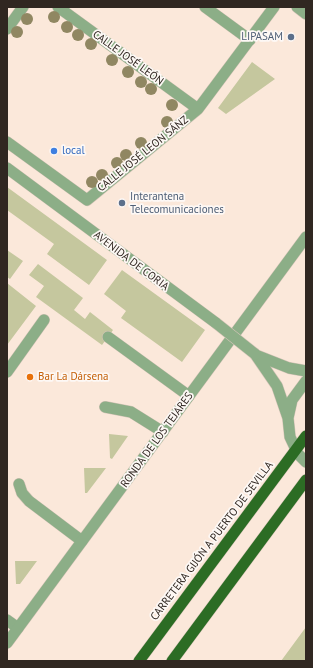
<!DOCTYPE html>
<html>
<head>
<meta charset="utf-8">
<style>
	body { margin:0 }
	#map { position:relative; width:313px; height:668px; overflow:hidden; background:#fbe8da; font-family:"PT Sans",sans-serif }
	canvas { display:block }
	.frame { position:absolute; inset:0; border:8px solid #302721; pointer-events:none }
</style>
</head>
<body>
<div id="map">
<canvas width="313" height="668"></canvas>
<div class="frame"></div>
</div>
<script>
const context = document.querySelector('canvas').getContext('2d');
context.lineJoin = 'round';
function fillPath(path, color) { context.fillStyle = color; context.fill(path, 'evenodd'); }
function strokePath(path, color, width, dash) { context.strokeStyle = color; context.lineWidth = width; context.lineCap = dash ? 'butt' : 'round'; context.setLineDash(dash || []); context.stroke(path); }
function label(font, color, halo, rows, align = 'center') {
  context.font = font + ' "PT Sans",sans-serif'; context.lineWidth = 3.5; context.setLineDash([]); context.textBaseline = 'middle'; context.strokeStyle = halo; context.fillStyle = color; for (const [text, x, y, turn = 0] of rows) {
    context.save(); context.translate(x, y); context.rotate((+turn || 0) * Math.PI / 180); context.textAlign = isNaN(turn) ? turn : align; if (halo) context.strokeText(text, 0, 0); context.fillText(text, 0, 0); context.restore();
  }
}
fillPath(new Path2D(`
	M252,62L275,79L226,114L218,108Z
	M7,187L107,260L89,285L47,254L54,244L7,210Z
	M7,250L23,261L10,279L7,277Z
	M38,264L83,298L74,310L85,319L90,312L113,330L102,345L36,297L44,286L29,275Z
	M122,270L205,330L182,362L121,318L126,311L104,294Z
	M7,283L36,306L7,345Z
	M109,434L128,436L112,459L110,458Z
	M84,468H106L87,493H85Z
	M15,561H37L20,584H16Z
	M306,627V661H281Z`), '#c5c79e');
const service = new Path2D(`
	M108,337L189,396`);
const pedestrian = new Path2D(`
	M205,7L250,40
	M7,372L44,320`);
const minor = new Path2D(`
	M58,7L198,109
	M297,7L306,14
	M7,29L23,7
	M7,142L87,200L198,109L274,7
	M7,168L216,323
	M255,354L277,386L288,418L290,437L298,454L306,462
	M256,355L289,368L306,371
	M105,407L131,412L163,432
	M288,418L292,400L306,381
	M19,484L22,493L29,501L82,541
	M7,620L18,628`);
const tertiary = new Path2D(`
	M7,643L306,237`);
const trunk = new Path2D(`
	M139,661L306,436
	M172,661L306,480`);
strokePath(service, '#d6c5b9', 12);
strokePath(pedestrian, '#d6c5b9', 12);
strokePath(minor, '#d6c5b9', 12);
strokePath(tertiary, '#d6c5b9', 12);
strokePath(trunk, '#d6c5b9', 12);
strokePath(service, '#8cae87', 11);
strokePath(pedestrian, '#8cae87', 11);
strokePath(minor, '#8cae87', 11);
strokePath(tertiary, '#8cae87', 11);
strokePath(trunk, '#2c6c24', 11);
const minorBridge = new Path2D(`
	M216,323L255,354`);
strokePath(minorBridge, '#d6c5b9', 12, []);
strokePath(minorBridge, '#8cae87', 11);
context.fillStyle = '#908762';
for (const [x, y] of [
	[54,17],
	[27,19],
	[67,27],
	[17,32],
	[78,35],
	[91,44],
	[112,60],
	[128,72],
	[141,82],
	[151,89],
	[172,105],
	[167,122],
	[141,143],
	[126,155],
	[117,163],
	[102,175],
	[92,182]
]) { context.beginPath(); context.arc(x, y, 6, 0, 2 * Math.PI); context.fill(); }
for (const [x, y, r, color] of [
	[291,37,4,"#5c6f8a"],
	[54,151,4,"#3f7fe0"],
	[122,203,4,"#5c6f8a"],
	[30,377,4,"#e8710a"]
]) { const dot = new Path2D(); dot.arc(x, y, r, 0, 2 * Math.PI); context.fillStyle = color; context.fill(dot); strokePath(dot, '#fdf8f5', 1.5); }
label('11px', '#4e5e75', '#fdf8f5', [
	["LIPASAM",283,37],
	["Interantena",130,197,"left"],
	["Telecomunicaciones",130,210,"left"]
], 'right');
label('11px', '#302721', '#fdf8f5', [
	["CALLE JOSÉ LEÓN",128,58,36],
	["CALLE JOSÉ LEON SÁNZ",143,154,-39],
	["AVENIDA DE CORIA",131,261,37],
	["RONDA DE LOS TEJARES",157,440,-54],
	["CARRETERA GIJÓN A PUERTO DE SEVILLA",212,541,-53]
]);
label('11px', '#366cbe', '#fdf8f5', [
	["local",62,151]
], 'left');
label('11px', '#c56008', '#fdf8f5', [
	["Bar La Dársena",38,377]
], 'left');
</script>
</body>
</html>
